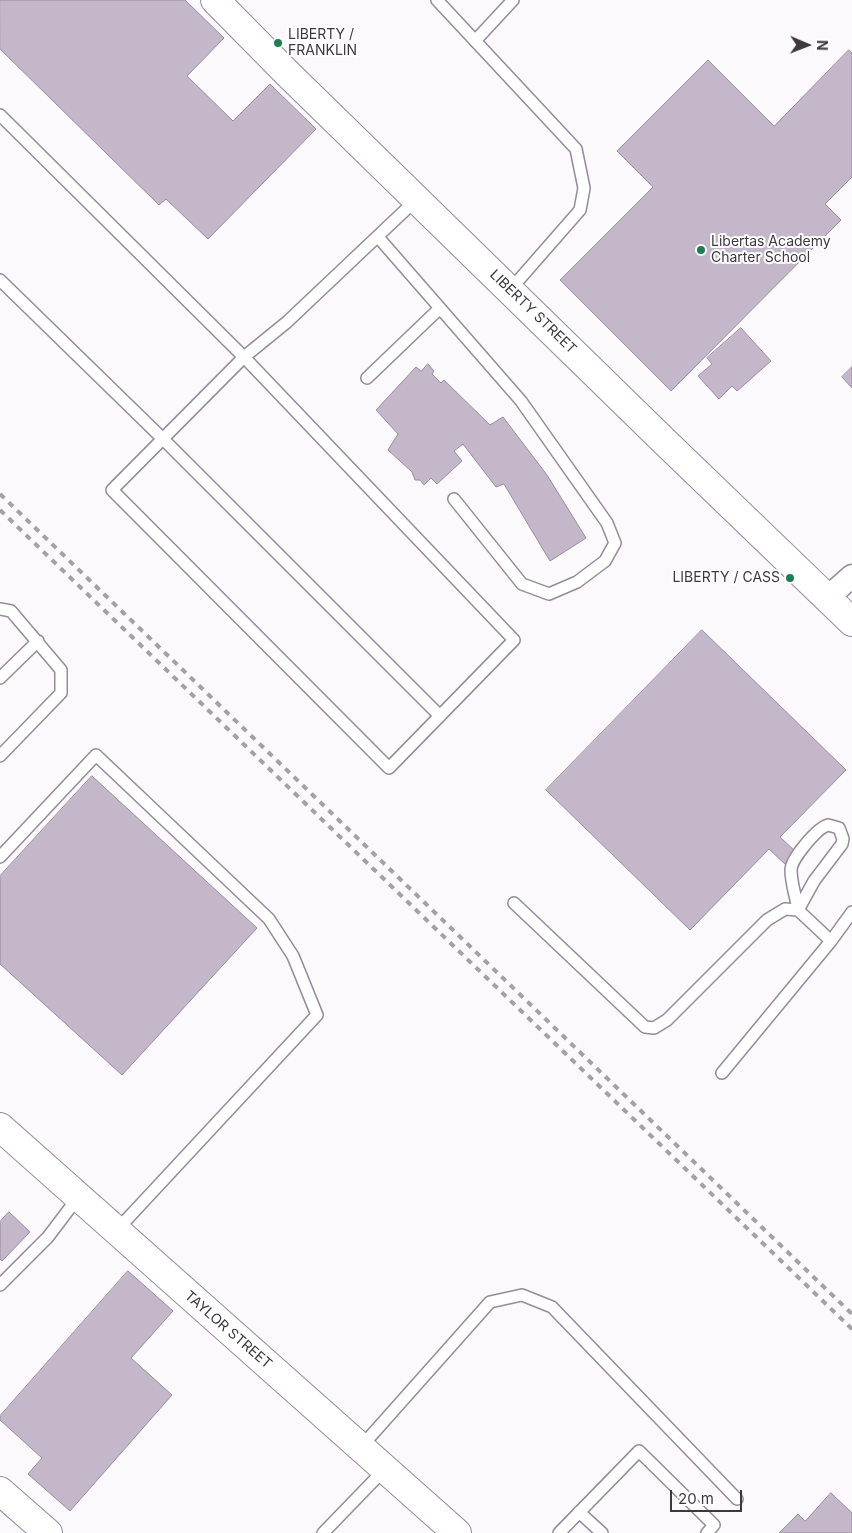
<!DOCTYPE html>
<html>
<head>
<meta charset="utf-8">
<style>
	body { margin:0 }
	#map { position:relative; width:852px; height:1533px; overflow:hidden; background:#fbf9fc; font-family:Inter,sans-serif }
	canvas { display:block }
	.north { position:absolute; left:782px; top:20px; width:50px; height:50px; -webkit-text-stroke:4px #fff; paint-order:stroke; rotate:91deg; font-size:14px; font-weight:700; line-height:20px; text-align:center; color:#3e3940 }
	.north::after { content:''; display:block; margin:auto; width:18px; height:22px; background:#3e3940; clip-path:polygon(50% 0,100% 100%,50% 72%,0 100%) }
	.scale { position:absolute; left:670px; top:1490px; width:72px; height:22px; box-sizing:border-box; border:2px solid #3e3940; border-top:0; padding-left:6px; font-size:15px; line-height:18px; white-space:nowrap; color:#3e3940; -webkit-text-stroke:4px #fff; paint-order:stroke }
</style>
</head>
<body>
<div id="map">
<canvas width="852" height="1533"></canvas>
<div class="north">N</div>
<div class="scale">20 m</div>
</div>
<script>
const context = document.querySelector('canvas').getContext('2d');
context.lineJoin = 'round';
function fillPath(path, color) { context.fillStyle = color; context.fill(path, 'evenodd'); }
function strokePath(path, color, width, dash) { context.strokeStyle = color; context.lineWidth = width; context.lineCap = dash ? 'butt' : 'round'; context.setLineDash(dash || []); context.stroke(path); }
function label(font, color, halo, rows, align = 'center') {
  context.font = font + ' Inter,sans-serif'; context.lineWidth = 4; context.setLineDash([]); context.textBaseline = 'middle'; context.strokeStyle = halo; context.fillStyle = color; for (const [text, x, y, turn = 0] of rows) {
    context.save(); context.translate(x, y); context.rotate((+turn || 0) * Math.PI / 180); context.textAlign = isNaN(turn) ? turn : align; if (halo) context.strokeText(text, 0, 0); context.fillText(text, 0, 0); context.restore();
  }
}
const building = new Path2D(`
	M0,0H185L224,38L187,76L233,121L270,84L316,129L208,239L166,199L159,205L0,49Z
	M849,50L852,53V177L825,204L841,220L671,391L560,280L653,187L617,151L708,60L774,126Z
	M741,328L771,361L737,391L732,386L719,399L698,376L712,364L707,358Z
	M428,364L434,371L432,374L441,383L444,380L490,425L503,417L547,475L586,538L550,561L504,484L496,487L463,444L454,451L462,461L437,484L431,478L424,485L420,480H415L412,472L388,450L398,434L376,410L416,367L421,371Z
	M852,367V388L842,377Z
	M702,630L846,770L780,837L797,853L786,865L769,849L690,930L546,790Z
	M92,776L257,928L122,1075L0,964V876Z
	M9,1212L30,1232L2,1261L0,1259V1222Z
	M128,1271L173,1311L131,1358L172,1395L70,1511L28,1474L42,1458L0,1420V1416Z
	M831,1493L852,1513V1533H779L798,1514L805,1521Z`);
fillPath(building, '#c4b7c9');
strokePath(building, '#988c9d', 1);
const lane = new Path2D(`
	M437,0L576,149L584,188L580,210L510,290
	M475,41L513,0
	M0,115L244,357L514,640L389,768L112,490L244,357L287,322L417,199
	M378,237L521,401L607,523L615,543L605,561L577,582L549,594L522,584L454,499
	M0,280L163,439L440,716
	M367,378L440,308
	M0,609L11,611L61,670V693L0,756
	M0,678L38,641
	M828,825L839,828L843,839L842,844L814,881L798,910C796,897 791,883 791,870C791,859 817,828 828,825Z
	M0,857L96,755L269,919L293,956L317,1015L116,1231
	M514,903L645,1027L654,1028L667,1020L767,920L785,909L798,910L831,941
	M722,1073L831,941L852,912
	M0,1285L48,1237L79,1196
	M361,1447L490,1302L522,1295L552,1307L737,1499
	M579,1512L602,1533
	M323,1533L385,1469
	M559,1533L639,1451L714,1525L707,1533`);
const street = new Path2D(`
	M827,598L852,576`);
const secondary = new Path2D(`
	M215,0L287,73L664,441L852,622
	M0,1127L457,1533
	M0,1491L48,1533`);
strokePath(lane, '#968a9b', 14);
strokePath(street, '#968a9b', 25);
strokePath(secondary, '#968a9b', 30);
strokePath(lane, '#fff', 11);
strokePath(street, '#fff', 22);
strokePath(secondary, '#fff', 28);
strokePath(new Path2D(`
	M0,494L852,1314
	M0,510L852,1329`), '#a4a0a5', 4, [6, 6]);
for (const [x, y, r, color] of [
	[278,43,5,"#1f7d53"],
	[701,250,5,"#1f7d53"],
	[790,578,5,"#1f7d53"]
]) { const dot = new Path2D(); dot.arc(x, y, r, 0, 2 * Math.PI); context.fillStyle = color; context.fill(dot); strokePath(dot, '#fff', 2); }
label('14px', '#3e3940', '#fff', [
	["LIBERTY /",288,35],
	["FRANKLIN",288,51],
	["Libertas Academy",711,242],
	["Charter School",711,258],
	["LIBERTY / CASS",780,578,"right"]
], 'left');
label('14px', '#3e3940', '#fff', [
	["LIBERTY STREET",533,312,44],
	["TAYLOR STREET",228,1330,41]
]);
</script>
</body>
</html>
